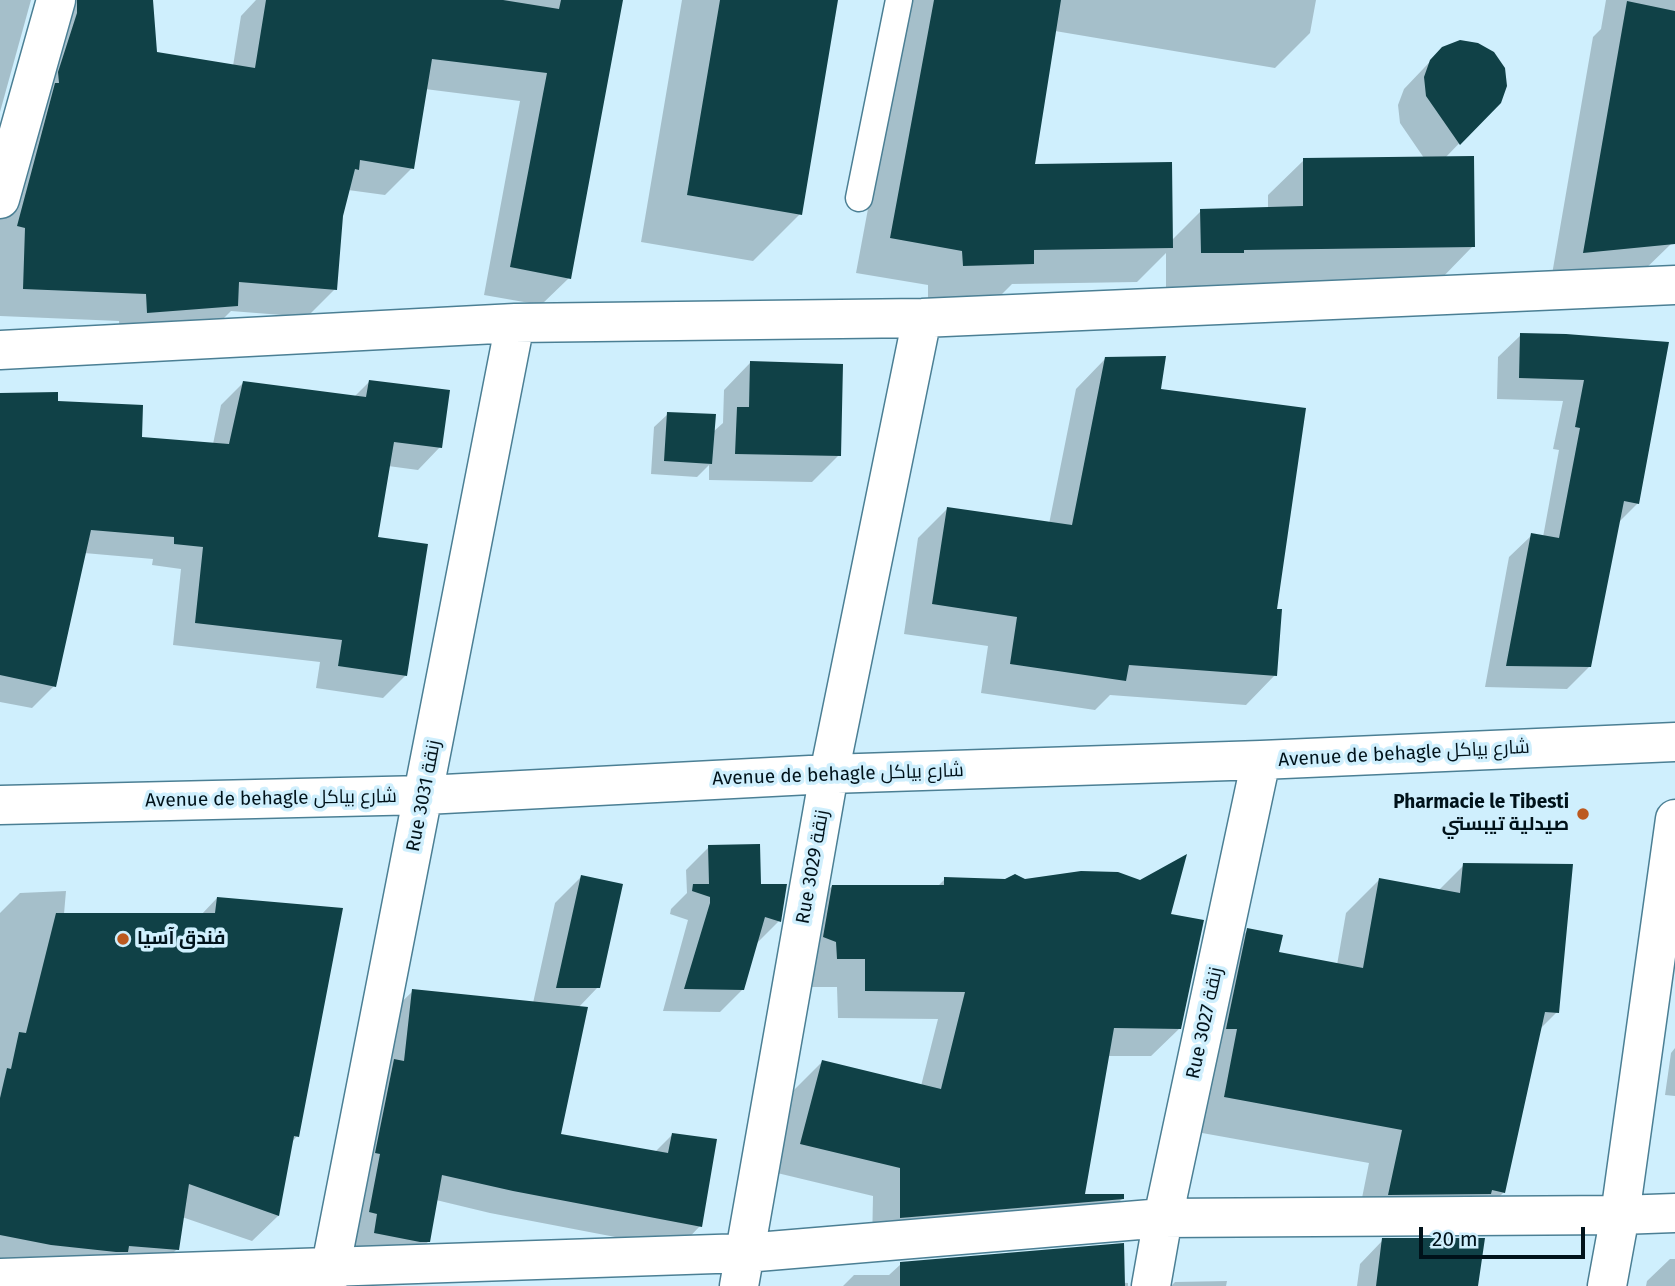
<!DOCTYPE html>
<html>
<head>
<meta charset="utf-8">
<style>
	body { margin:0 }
	#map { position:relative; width:1675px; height:1286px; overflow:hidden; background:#cfeffd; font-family:"Fira Sans",sans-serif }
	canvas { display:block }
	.scale { position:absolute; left:1419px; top:1227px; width:166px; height:32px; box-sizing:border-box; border:4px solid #00121a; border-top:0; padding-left:9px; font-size:21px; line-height:24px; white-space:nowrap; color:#00121a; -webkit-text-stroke:5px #cfeffd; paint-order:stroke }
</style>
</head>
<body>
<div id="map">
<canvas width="1675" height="1286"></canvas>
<div class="scale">20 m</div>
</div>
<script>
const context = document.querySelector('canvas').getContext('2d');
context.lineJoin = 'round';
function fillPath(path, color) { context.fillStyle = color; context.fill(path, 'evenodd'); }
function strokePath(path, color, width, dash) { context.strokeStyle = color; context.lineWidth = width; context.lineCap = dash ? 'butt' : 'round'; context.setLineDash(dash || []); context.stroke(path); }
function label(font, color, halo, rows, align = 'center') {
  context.font = font + ' "Fira Sans",Cairo,sans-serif'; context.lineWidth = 7; context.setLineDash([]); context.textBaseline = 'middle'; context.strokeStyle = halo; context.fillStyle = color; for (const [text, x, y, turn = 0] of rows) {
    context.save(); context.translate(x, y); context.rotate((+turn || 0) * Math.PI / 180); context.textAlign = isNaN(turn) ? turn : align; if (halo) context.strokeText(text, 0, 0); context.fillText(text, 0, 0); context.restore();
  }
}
fillPath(new Path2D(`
	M0,0H31L0,112Z
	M48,0H151L155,54L233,66L241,16L256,0H621L569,278L541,305L484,295L520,101L425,89L412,168L385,195L348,190L342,216L335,289L307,317L231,311L209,333L120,340L119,321L0,316V213Z
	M682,0H836L800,214L753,261L641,242Z
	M907,0H1316L1310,33L1275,68L1055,31L1033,166L1171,241L1201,211L1268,209V195L1304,160L1424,158L1400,123L1398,105L1404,89L1443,48L1499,102L1445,158L1473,246L1438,282L1210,285L1207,288H1166V253L1137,282L1012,284L997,299L928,300V285L856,273Z
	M1606,0H1675V223L1671,244L1636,278L1550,286L1593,37L1601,29Z
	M1521,335L1566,336L1638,503L1618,523L1590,666L1567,689L1485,687L1509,557L1532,535L1543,537L1559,450L1553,449L1563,401L1497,399L1498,357Z
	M1105,359L1159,391L1275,675L1246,705L1110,695L1095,710L981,693L988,646L904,634L918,538L947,509L1049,524L1076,389Z
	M750,363L839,455L812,482L709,480V465L697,477L651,474L654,427L668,414L713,432L723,423L724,390Z
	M369,382L440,447L418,470L388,466L376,539L405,676L383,698L316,688L320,662L173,645L181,569L152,565L153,559L84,553L54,686L32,708L0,702V394L56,402L140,438L213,444L221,405L243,383L354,397Z
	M709,847L759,886L779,921L756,944L743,989L720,1012L663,1011L688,920L670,914L671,909L687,893L686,870Z
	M1464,865L1557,1012L1539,1030L1504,1192L1470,1226L1356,1228L1369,1163L1191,1131L1214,964L1248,930L1277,953L1337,965L1346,913L1380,879L1439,890Z
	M581,877L598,987L578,1008L559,1135L654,1153L672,1135L700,1226L678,1249L490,1213L436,1200L429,1241L406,1263L353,1255L390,1013L413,991L533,1003L555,903Z
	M945,879L1025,881L1169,915L1180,1028L1151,1056H1107L1083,1195L1122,1199L1094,1227L872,1245L873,1196L773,1172L794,1090L822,1062L921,1086L938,1019L838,1018L837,987H809L804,915L832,886L937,887Z
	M66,891L64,914L201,915L217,898L297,1136L292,1142L278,1216L252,1241L182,1217L177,1249L151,1275L0,1264V913L20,893Z
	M1675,1048V1096L1665,1095L1671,1053Z
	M1383,1240L1477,1286H1357L1360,1264Z
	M1670,1259H1675V1286H1646L1647,1281Z
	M901,1264L1128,1283V1286H843L854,1275H889Z
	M1227,1281L1226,1286H1171L1175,1282Z`), '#0003');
fillPath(new Path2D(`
	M77,0H153L157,52L255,68L266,0H503L559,9L561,0H623L571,279L510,267L547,73L432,59L414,169L360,160L359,170L355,169L343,216L337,290L239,282L238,306L147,313L146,294L23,289L25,228L17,226L55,83H59L58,72L77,13Z
	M720,0H838L802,215L687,195Z
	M934,0H1061L1035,164L1172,162L1173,248L1034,250V264L963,266L962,251L890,238Z
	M1627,1L1675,11V244L1583,253Z
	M1460,40L1478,43L1494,52L1505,68L1507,86L1501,103L1460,145L1426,96L1424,77L1430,60L1442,47Z
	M1474,156L1475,247L1244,250V253H1201L1200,209L1303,206V158Z
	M1520,333L1566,334L1669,342L1639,504L1624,501L1591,667L1506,666L1531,533L1559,538L1580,428L1575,427L1584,380L1519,378Z
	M1166,356L1161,389L1306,408L1277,609H1282L1277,676L1129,665L1126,681L1010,664L1017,617L932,604L947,507L1072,525L1105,357Z
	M750,361L843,364L841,456L735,454L737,407H749Z
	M369,380L450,390L442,448L394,442L378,537L428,544L407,676L338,666L342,640L195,623L203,547L174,544V537L91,530L56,687L0,675V393L58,392V401L143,405L142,437L229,444L243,381L366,397Z
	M667,412L716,414L712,464L664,461Z
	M760,844L761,884H787L781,922L765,917L744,990L684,989L710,903V897L692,891L693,884H709L708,845Z
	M1187,854L1171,914L1204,920L1181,1029L1114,1028L1085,1194H1124V1199L900,1218V1168L800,1144L822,1060L941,1089L965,992L865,991V959H837L836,942L823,937L832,885H944V877L1005,879L1015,874L1025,879L1081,871L1118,872L1140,880Z
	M1463,863L1573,864L1559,1013L1545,1012L1505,1193L1492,1190L1491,1194L1388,1195L1402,1130L1224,1097L1237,1029H1226L1247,928L1283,935L1279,952L1363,968L1379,878L1460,893Z
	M581,875L623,884L600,988H556Z
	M217,897L343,908L299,1137L294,1136L279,1216L189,1184L179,1250L129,1246L128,1252H116L51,1245L0,1235V1098L7,1068L11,1069L19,1032L26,1033L56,913H215Z
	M412,989L588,1007L561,1134L668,1153L672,1133L717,1139L702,1227L513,1191L442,1175L430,1242H420L374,1233L377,1214L369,1212L380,1154L375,1153L394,1059L404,1061Z
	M1382,1238H1485L1478,1286H1376Z
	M1124,1243L1125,1286H900V1262Z`), '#104147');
const service = new Path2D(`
	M859,198L899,0`);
const minor = new Path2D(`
	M0,199L56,0
	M0,350L515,323L922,318L1675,285
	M0,805L425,795L829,774L1261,760L1675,742
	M0,1278L745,1253L1163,1218L1620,1215L1675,1213
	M327,1286L515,323
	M739,1286L829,774L922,318
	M1151,1286L1163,1218L1261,760
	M1607,1286L1620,1215L1675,819`);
strokePath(service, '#4b7f94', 29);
strokePath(minor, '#4b7f94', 41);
strokePath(service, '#fff', 26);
strokePath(minor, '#fff', 38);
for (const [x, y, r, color] of [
	[1583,814,7,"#bc591f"],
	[123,939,7,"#bc591f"]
]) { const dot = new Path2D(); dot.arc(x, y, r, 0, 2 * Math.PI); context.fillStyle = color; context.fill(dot); strokePath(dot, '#cfeffd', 2.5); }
label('19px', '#00121a', '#cfeffd', [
	["Avenue de behagle شارع بياكل",1404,754,-3],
	["Avenue de behagle شارع بياكل",838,775,-2],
	["Rue 3031 زنقة",424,796,-79],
	["Avenue de behagle شارع بياكل",271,799,-1],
	["Rue 3029 زنقة",813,867,-80],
	["Rue 3027 زنقة",1205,1023,-78]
]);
label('bold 19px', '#00121a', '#cfeffd', [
	["Pharmacie le Tibesti",1569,803],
	["صيدلية تيبستي",1569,825],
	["فندق آسيا",137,939,"left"]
], 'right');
</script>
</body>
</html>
